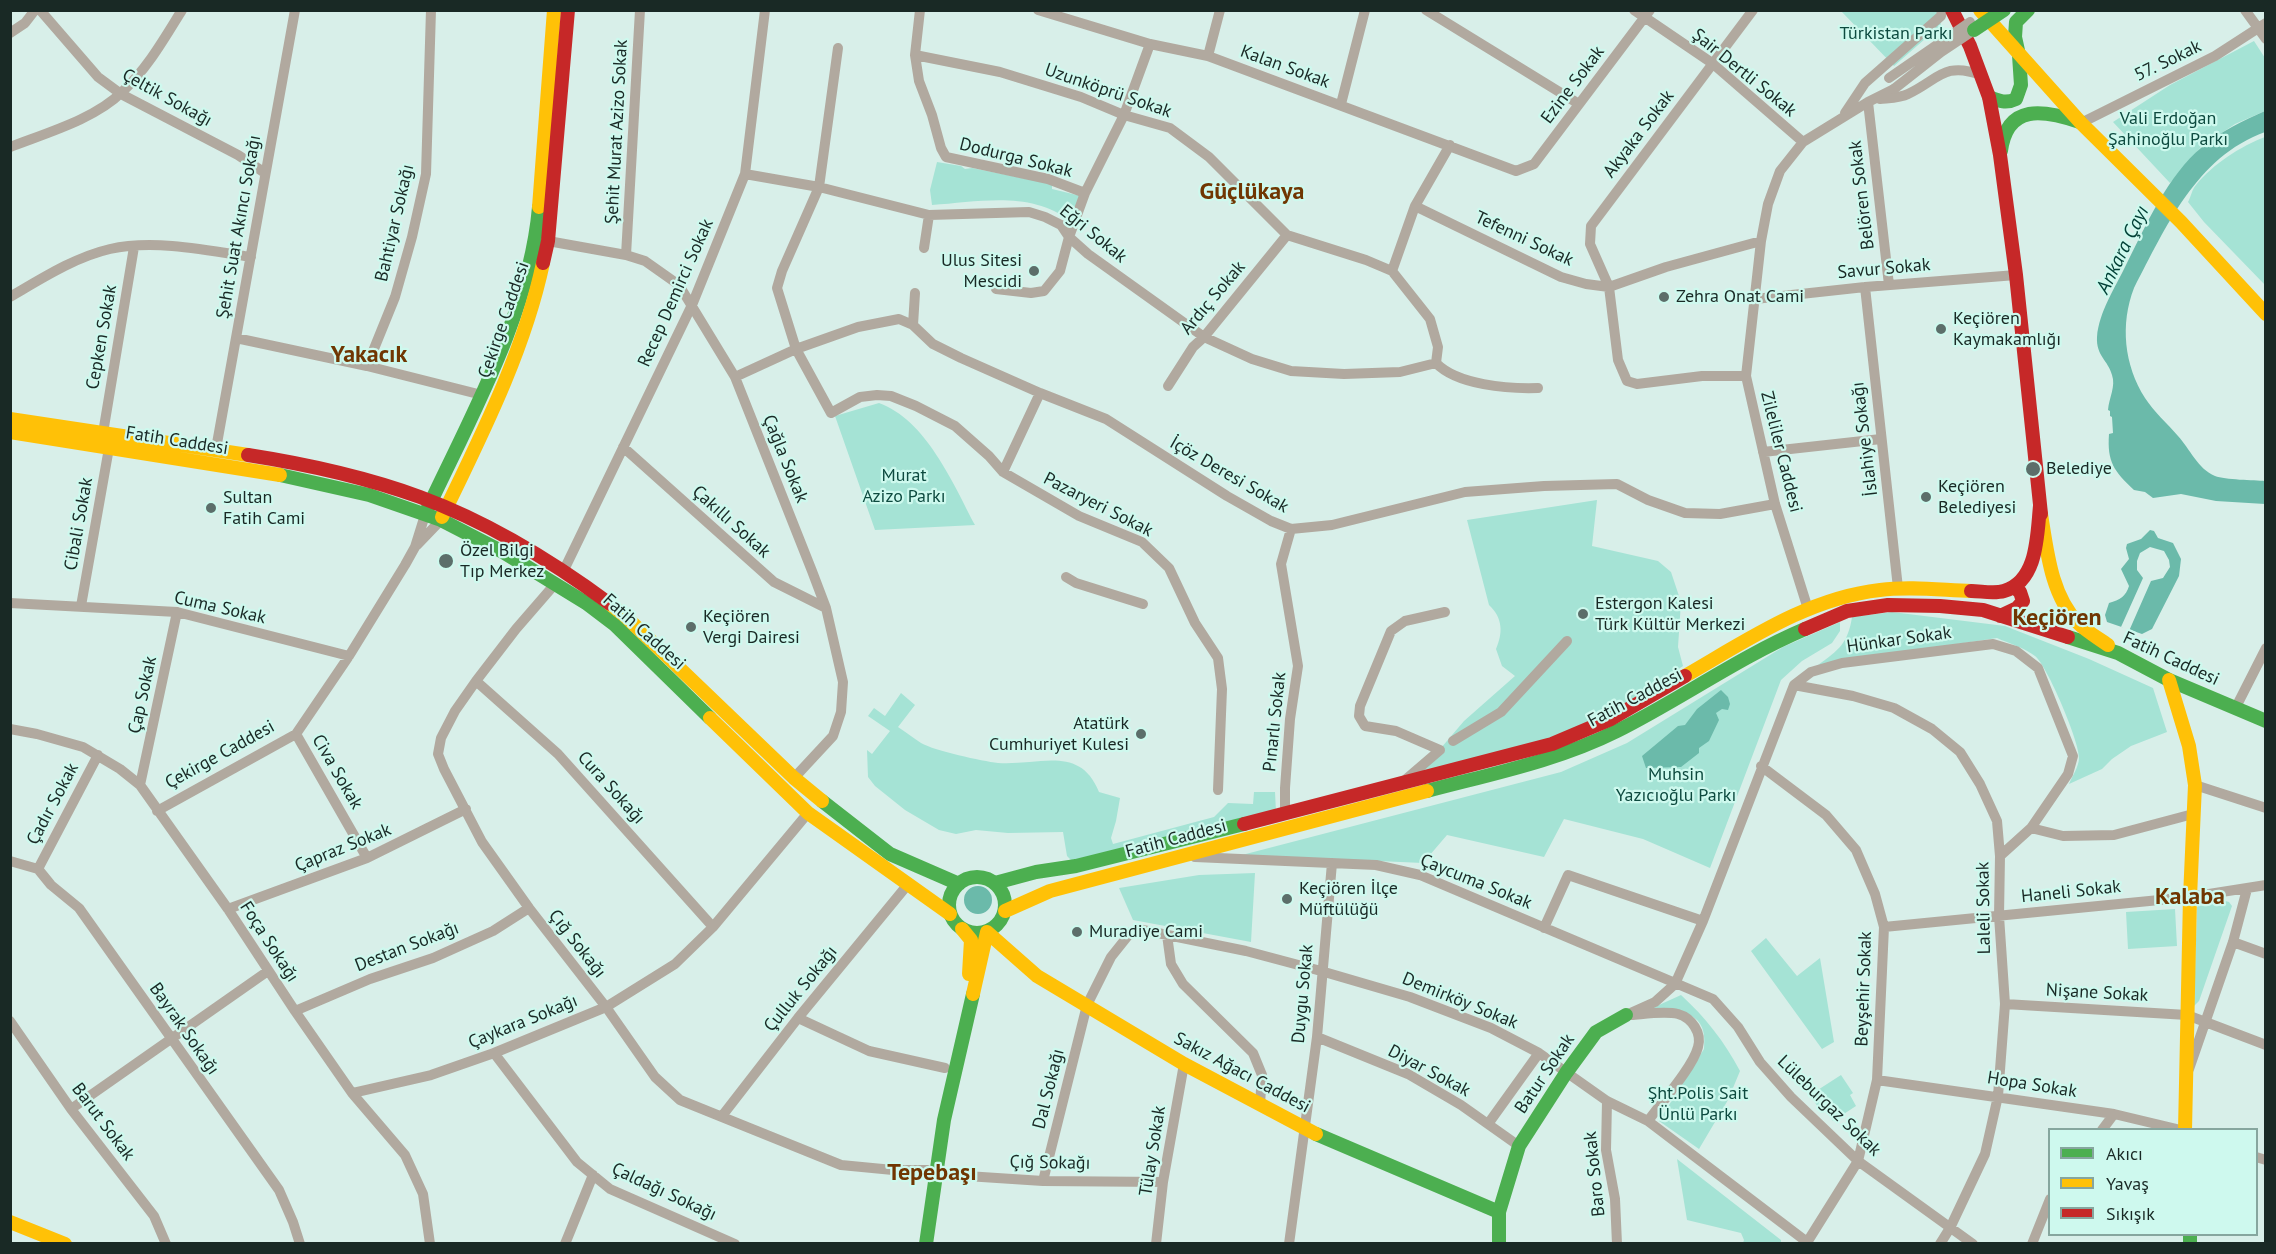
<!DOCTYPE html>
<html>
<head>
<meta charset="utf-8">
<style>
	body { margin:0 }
	#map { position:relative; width:2276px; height:1254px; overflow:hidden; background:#d8efe9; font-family:"PT Sans",sans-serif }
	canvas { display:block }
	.frame { position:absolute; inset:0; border:12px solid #192925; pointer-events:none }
	.legend { position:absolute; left:2048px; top:1128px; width:210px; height:108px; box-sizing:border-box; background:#cef9ee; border:2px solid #86a69e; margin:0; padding:8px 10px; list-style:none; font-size:18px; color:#192925 }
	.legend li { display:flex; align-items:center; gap:12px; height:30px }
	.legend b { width:30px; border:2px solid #86a69e }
</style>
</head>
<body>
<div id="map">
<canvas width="2276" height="1254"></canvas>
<div class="frame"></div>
<ul class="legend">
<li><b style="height:8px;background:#4caf50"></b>Akıcı</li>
<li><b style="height:8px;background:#ffc107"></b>Yavaş</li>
<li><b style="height:8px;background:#c62828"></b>Sıkışık</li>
</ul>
</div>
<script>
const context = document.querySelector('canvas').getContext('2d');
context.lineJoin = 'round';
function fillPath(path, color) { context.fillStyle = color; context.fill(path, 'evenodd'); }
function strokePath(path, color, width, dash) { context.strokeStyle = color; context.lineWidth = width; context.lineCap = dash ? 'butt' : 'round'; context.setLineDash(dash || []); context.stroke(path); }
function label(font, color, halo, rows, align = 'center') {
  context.font = font + ' "PT Sans",sans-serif'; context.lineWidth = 4.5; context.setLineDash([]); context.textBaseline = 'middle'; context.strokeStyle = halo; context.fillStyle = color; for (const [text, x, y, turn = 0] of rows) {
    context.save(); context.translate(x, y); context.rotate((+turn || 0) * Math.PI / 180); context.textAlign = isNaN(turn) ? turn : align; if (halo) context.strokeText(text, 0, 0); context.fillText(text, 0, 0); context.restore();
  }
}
fillPath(new Path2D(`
	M1841,11H1938L1941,25L1894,66Z
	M2254,41L2265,58V111L2235,124L2201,147L2170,183L2113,122L2170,85Z
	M2265,137H2266L2265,285L2204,222L2188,202C2191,197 2192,189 2196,185C2213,164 2241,146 2265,137Z
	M937,162L961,166L965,169L972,168L1052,184V189L1081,196L1071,222C1032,190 979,202 932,205L930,190Z
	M879,403C926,420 953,483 975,525L875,530L835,416Z
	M1597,500L1592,546L1658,561L1671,572L1681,602L1678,647L1683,666L1638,697L1550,740L1418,775L1464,721L1515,676L1502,666L1496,649C1503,633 1503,618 1489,605L1467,520Z
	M1892,612L2005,626L2089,659L2153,688L2167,732L2131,746L2112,759L2102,769L2069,784C2072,777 2079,766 2079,758C2080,743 2047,665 2035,656C2025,648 2008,643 1997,638L1818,665C1839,650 1848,643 1852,617Z
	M1840,622V631L1832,643L1802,661L1781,680L1710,868L1643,839L1564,819L1544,857L1447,835L1423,863L1242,855L1561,772L1627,743L1783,647Z
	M901,693L915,705L898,727C906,732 913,738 921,743C935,751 982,761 998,763C1038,766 1080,744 1099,792L1120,798L1116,821L1111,838L1113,844L1214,817L1228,803L1253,804L1254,792H1275L1276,812L1072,861L1067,856L1063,832L1008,833L976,830L956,834L939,830L905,810L875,786L868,777L867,750L872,754L890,731L868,716L874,708L885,716Z
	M1255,873L1251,942L1133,920L1119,888L1199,875Z
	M2222,900L2229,902L2232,906L2199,1001L2194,1006L2197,907L2203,901Z
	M2175,909L2177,946L2128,949L2126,912Z
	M1766,938L1797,976L1820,958L1834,1042L1822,1049L1751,951Z
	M1681,995C1706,1018 1724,1041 1740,1071L1728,1100L1699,1149L1659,1121L1704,1049C1709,1008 1677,1012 1648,1010Z
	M1841,1075L1853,1093L1850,1095L1856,1106L1833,1121L1826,1111L1822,1113L1810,1095Z
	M1677,1159L1781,1240V1243H1743L1744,1240L1741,1233L1687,1220Z`), '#a5e3d5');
fillPath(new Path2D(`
	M2265,111V132C2196,157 2166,227 2134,288C2120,324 2124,365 2145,398C2154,412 2167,423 2178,436C2190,449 2198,469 2215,476C2225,480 2254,480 2265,481V504L2216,501L2181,494L2153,498L2145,492L2134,490C2114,471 2107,462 2109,434L2113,433L2112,417L2110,416V411L2108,410C2109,398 2116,386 2112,375C2108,360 2096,356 2097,337C2099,312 2115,288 2126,265C2145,227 2168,175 2202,147C2221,131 2243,121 2265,111Z
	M2150,530L2154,531L2158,538L2173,543L2181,559L2179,576L2152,629L2142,634L2107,622L2105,615L2109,603C2120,600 2126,596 2129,586L2121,569L2129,559L2126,548L2127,544L2141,539Z
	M1721,690L1728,697L1730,704L1728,710L1722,709L1716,713L1719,720L1709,741L1699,748V753L1681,767L1646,768L1642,756L1678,726L1685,725L1697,709Z
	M964 900a14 14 0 1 1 28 0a14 14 0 1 1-28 0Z`), '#6bbaaa');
fillPath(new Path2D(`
	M2150,547L2164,551L2169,560L2170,567L2163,578L2151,581L2129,631L2121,627L2143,578L2137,570V561L2140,553Z`), '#d8efe9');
strokePath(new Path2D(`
	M40,10L98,77L121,94L238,155L265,173
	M920,10L915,55L919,81L932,115L941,148L946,157L1048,179L1085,193
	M1038,10L1150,44L1208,56L1516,171L1534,164L1650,10
	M1426,10L1579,104
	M1634,10L1712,63L1803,142
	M2245,10L2266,39
	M10,33L25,23L35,10
	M838,48L819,187L782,271L777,288L796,349L831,413L860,397L877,395L891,396L916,406L955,426L989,456L1003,472L1079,516L1142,542L1169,568L1195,623L1218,658L1222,689L1218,790
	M915,55L1000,72L1081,97L1124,115L1170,128L1209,157L1287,235L1366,260L1392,271L1430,319L1438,347L1436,363C1457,385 1508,389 1538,388
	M1208,56L1220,10
	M1880,99C1889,98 1900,98 1908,94C1938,80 1944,61 1981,75
	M1868,102L1889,285
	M1341,104L1365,10
	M1845,113L1865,83L1941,16L1942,10
	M2081,123L2215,56L2266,23
	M10,147C46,133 95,119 122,92C147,69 164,39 182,10
	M745,174L819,187L929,215L1029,212L1045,217L1061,225L1069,237L1088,254L1204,337L1252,359L1291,371L1344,374L1400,372L1436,363
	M1415,206L1561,277L1586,284L1609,287L1666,267L1761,241
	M548,241L626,255L645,261L679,285L735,377L812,571L826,608L843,682L841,712L833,736L794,778
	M924,248L929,215
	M626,255L640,10
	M1392,271L1415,206L1450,145
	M1865,287L1898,588
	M996,289L1031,293L1044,291L1060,271L1069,237L1085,193L1124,115L1150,44
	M10,297C41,279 75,257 110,249C153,239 207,250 251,257
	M1755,299L1865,287L2016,275
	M913,325L915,293
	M236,338L367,366L482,395
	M367,366L395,297L412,237L426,174L431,10
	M1746,376H1702L1637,384L1627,381L1618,360L1609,287L1590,244L1591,226L1753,10
	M735,377L796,349L858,327L899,319L913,325L933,344L961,358L1040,393L1106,419L1227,496L1271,521L1291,529L1332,525L1465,492L1544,486L1617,484L1648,500L1685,513L1720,514L1775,504
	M1168,386L1193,347L1204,337L1287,235
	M103,433L134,247
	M623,447L774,582L826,608
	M216,449L295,10
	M1763,452L1881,439
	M1003,472L1040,393
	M417,545L441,520
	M563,572L692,305L745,174L765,10
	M1066,577L1076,583L1143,604
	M555,584L516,629L476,681L455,711L441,738L438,754L444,769L482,842L529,908L606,1007L655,1077L680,1100L841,1165L893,1170H927
	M10,603L177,612L349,656
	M81,606L109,448
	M1808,609L1775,504L1746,376L1761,241L1768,204L1780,171L1803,142L1868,102L1894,89
	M476,681L558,754L713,927
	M1794,685L1853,696L1894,708L1932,729L1960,752L1980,784L1997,821L2000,856L1999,916L2005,1004L1998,1096L1985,1154L1950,1228L1940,1244
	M2235,709L2266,648
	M10,729L37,734L83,747L120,769L140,785L228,909L295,1011L352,1093L405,1155L423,1194L430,1244
	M296,734L367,858
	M1453,741L1501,712L1567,641
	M1761,766L1826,815L1856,850L1875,894L1884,927L1877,1080L1858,1161L1806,1244
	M1405,780L1440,750L1396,731L1365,726L1359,716L1360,706L1391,631L1405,621L1445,612
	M140,785L177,612
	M2195,785L2266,808
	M157,811L296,734L349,656L405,565L415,547L425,515
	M1285,814V788L1290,719L1298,666L1281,564L1291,529
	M2031,828L2063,836L2114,835L2193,814
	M1195,857L1376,865L1420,875L1713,999L1738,1027L1760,1062L1791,1097L1858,1161L1973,1244
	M10,861L38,869L51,885L79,908L279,1190L293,1222L300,1244
	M38,869L98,755
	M228,909L367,858L466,809
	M1884,927L2190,897L2266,885
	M1544,928L1568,875L1703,921
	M1167,935L1171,964L1183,984L1253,1053L1262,1075L1260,1104
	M2233,942L2266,954
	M2005,1004L2187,1015L2266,1045
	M295,1011L370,979L433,958L493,931L529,908
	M1626,1015L1655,1002L1675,984L1703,921L1794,685L1811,672L1842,663L1993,644L2016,651L2038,668L2073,756L2068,774L2031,828L2000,856
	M1631,1015C1645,1014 1665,1011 1678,1014C1692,1018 1702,1033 1698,1047C1693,1067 1661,1103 1648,1121
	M798,1018L869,1051L945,1068
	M10,1021L71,1109L154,1216L166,1244
	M1317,1037L1408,1074L1461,1105L1519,1146
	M494,1053L577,1162L610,1189L735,1244
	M2189,1069L2233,942L2247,889
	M1877,1080L2114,1114L2181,1130
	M352,1093L431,1075L494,1053L606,1007L675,964L713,927L808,813
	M1607,1101L1606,1150L1615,1199L1617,1244
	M71,1109L268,971
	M722,1116L798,1018L909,883
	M1488,1124L1539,1053
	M2102,1130L2114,1114
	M2256,1157L2266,1160
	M936,1174L1043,1181L1163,1182
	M1043,1181L1087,1005L1111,957L1131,932L1138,929L1246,951L1321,971L1410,997L1491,1028L1539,1053L1607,1101L1648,1121L1807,1242
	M565,1244L593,1175
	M1156,1244L1163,1182L1184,1064
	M1289,1244L1317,1037L1332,863
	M2032,1244L2050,1199`), '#b1a99f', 10);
strokePath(new Path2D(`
	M2019,55L2015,37L2016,22L2028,10
	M1989,97C1999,101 2006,104 2016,99L2021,85L2019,55
	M2001,151C2007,103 2044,110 2080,122
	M280,475L369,495L441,520L503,552L586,603L615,625L710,718
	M427,510C471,416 530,312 539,207
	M2068,637L2118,653L2169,680L2266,721
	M1427,791C1491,774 1557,761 1617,731C1681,699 1739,657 1805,629
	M822,801L890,854L959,884
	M949 905a28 28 0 1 1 56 0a28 28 0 1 1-56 0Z
	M995,883L1036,872L1076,866L1244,824
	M1316,1134L1499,1212
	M2190,1234V1244
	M926,1244L944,1120L973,994
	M1499,1244V1212L1519,1146L1566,1073L1596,1032L1626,1015`), '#4caf50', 14);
strokePath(new Path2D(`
	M1980,10L2081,123L2181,222L2266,314
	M539,207L554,10
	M10,419L248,455
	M10,432L280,475
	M2041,514C2047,551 2051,595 2078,623C2086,631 2098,638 2108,645
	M442,517C481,436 524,352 543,263
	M610,604L624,615L794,778L822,801
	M1685,676C1746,641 1808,598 1880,590C1910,586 1941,590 1971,591
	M2169,680L2189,746L2195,785L2190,897L2185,1130
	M710,718L808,813L950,914
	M1005,911L1050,891L1427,791
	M962,929L971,940L969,974
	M973,994L987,932L1037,976L1184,1064L1316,1134
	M10,1222L65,1244`), '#ffc107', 14);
strokePath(new Path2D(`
	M1952,10L1970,46L1989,97L2000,155L2016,275L2041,514
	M543,263L548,241L568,10
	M248,455C306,464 365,477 420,497C488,522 552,561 610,604
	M1971,591C1981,591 1994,594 2004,591C2038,581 2037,535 2040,506
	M2000,616L2017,608L2023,601L2020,592L2014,587
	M1805,629L1847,611L1888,605L1940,606L1983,610L2068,637
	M1244,824L1552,744L1611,719L1685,676`), '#c62828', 14);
strokePath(new Path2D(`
	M1889,78L1970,22
	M1894,89L1941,52L1974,30`), '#b1a99f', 10);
strokePath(new Path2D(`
	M1974,30L2004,10`), '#4caf50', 14);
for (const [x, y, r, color] of [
	[1034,271,6,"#5c6e6a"],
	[1664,297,6,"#5c6e6a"],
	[1941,329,6,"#5c6e6a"],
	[2033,469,8,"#5c6e6a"],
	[1926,497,6,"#5c6e6a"],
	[211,508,6,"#5c6e6a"],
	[446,561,8,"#5c6e6a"],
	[1583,614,6,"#5c6e6a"],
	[691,627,6,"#5c6e6a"],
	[1141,734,6,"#5c6e6a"],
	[1287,899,6,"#5c6e6a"],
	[1077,932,6,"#5c6e6a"]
]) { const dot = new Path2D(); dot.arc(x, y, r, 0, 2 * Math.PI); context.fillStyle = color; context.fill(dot); strokePath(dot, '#cef9ee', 2); }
label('18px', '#0d4a3f', '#cef9ee', [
	["Türkistan Parkı",1896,34],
	["Vali Erdoğan",2168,119],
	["Şahinoğlu Parkı",2168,140],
	["Murat",904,476],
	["Azizo Parkı",904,497],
	["Muhsin",1676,775],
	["Yazıcıoğlu Parkı",1676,796],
	["Şht.Polis Sait",1698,1094],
	["Ünlü Parkı",1698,1115]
]);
label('18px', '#192925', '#cef9ee', [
	["57. Sokak",2168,61,-26],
	["Kalan Sokak",1285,67,20],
	["Şair Dertli Sokak",1744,73,39],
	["Ezine Sokak",1573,85,-53],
	["Uzunköprü Sokak",1108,91,19],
	["Çeltik Sokağı",167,98,29],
	["Şehit Murat Azizo Sokak",617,132,-87],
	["Akyaka Sokak",1639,134,-53],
	["Dodurga Sokak",1016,158,14],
	["Belören Sokak",1862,195,-97],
	["Bahtiyar Sokağı",395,223,-77],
	["Şehit Suat Akıncı Sokağı",239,227,-80],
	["Eğri Sokak",1093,234,39],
	["Tefenni Sokak",1524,239,25],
	["Savur Sokak",1884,269,-5],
	["Recep Demirci Sokak",676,293,-66],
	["Ardıç Sokak",1213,298,-50],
	["Çekirge Caddesi",504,320,-71],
	["Cepken Sokak",102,337,-80],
	["İslahiye Sokağı",1865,439,-97],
	["Fatih Caddesi",177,441,9],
	["Zileliler Caddesi",1781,452,76],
	["Çağla Sokak",785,459,68],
	["İçöz Deresi Sokak",1229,475,30],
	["Pazaryeri Sokak",1098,505,27],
	["Çakıllı Sokak",731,522,42],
	["Cibali Sokak",79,524,-80],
	["Cuma Sokak",220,608,13],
	["Fatih Caddesi",644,632,42],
	["Hünkar Sokak",1899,640,-8],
	["Fatih Caddesi",2171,659,25],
	["Çap Sokak",143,695,-78],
	["Fatih Caddesi",1635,698,-28],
	["Pınarlı Sokak",1275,722,-84],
	["Çekirge Caddesi",220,755,-29],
	["Civa Sokak",337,772,60],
	["Cura Sokağı",611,788,48],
	["Çadır Sokak",53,804,-62],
	["Fatih Caddesi",1176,839,-15],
	["Çapraz Sokak",343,848,-22],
	["Çaycuma Sokak",1476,882,22],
	["Haneli Sokak",2071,892,-6],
	["Laleli Sokak",1984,908,-91],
	["Foça Sokağı",269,942,57],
	["Çığ Sokağı",577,944,52],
	["Destan Sokağı",407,947,-21],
	["Çulluk Sokağı",801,989,-51],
	["Beyşehir Sokak",1864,989,-88],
	["Nişane Sokak",2097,993,3],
	["Duygu Sokak",1303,994,-85],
	["Demirköy Sokak",1460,1001,22],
	["Çaykara Sokağı",523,1022,-22],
	["Bayrak Sokağı",184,1029,55],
	["Diyar Sokak",1429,1071,28],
	["Sakız Ağacı Caddesi",1242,1073,28],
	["Batur Sokak",1545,1074,-56],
	["Hopa Sokak",2032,1085,9],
	["Dal Sokağı",1049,1089,-76],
	["Lüleburgaz Sokak",1829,1106,44],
	["Barut Sokak",103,1122,53],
	["Tülay Sokak",1153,1151,-81],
	["Çığ Sokağı",1050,1163,1],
	["Baro Sokak",1595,1174,-96],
	["Çaldağı Sokağı",664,1192,25]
]);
label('18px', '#192925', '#cef9ee', [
	["Ulus Sitesi",1022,261,"right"],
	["Mescidi",1022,282,"right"],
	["Zehra Onat Cami",1676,297],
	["Keçiören",1953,319],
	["Kaymakamlığı",1953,340],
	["Belediye",2046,469],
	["Keçiören",1938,487],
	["Belediyesi",1938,508],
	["Sultan",223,498],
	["Fatih Cami",223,519],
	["Özel Bilgi",460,551],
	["Tıp Merkez",460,572],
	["Estergon Kalesi",1595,604],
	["Türk Kültür Merkezi",1595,625],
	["Keçiören",703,617],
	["Vergi Dairesi",703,638],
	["Atatürk",1129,724,"right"],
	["Cumhuriyet Kulesi",1129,745,"right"],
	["Keçiören İlçe",1299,889],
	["Müftülüğü",1299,910],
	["Muradiye Cami",1089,932]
], 'left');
label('italic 20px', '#003f35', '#cef9ee', [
	["Ankara Çayı",2123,250,-64]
]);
label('bold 24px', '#703602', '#cef9ee', [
	["Güçlükaya",1252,192],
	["Yakacık",369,355],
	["Keçiören",2057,618],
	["Kalaba",2190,897],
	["Tepebaşı",932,1173]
]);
</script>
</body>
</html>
